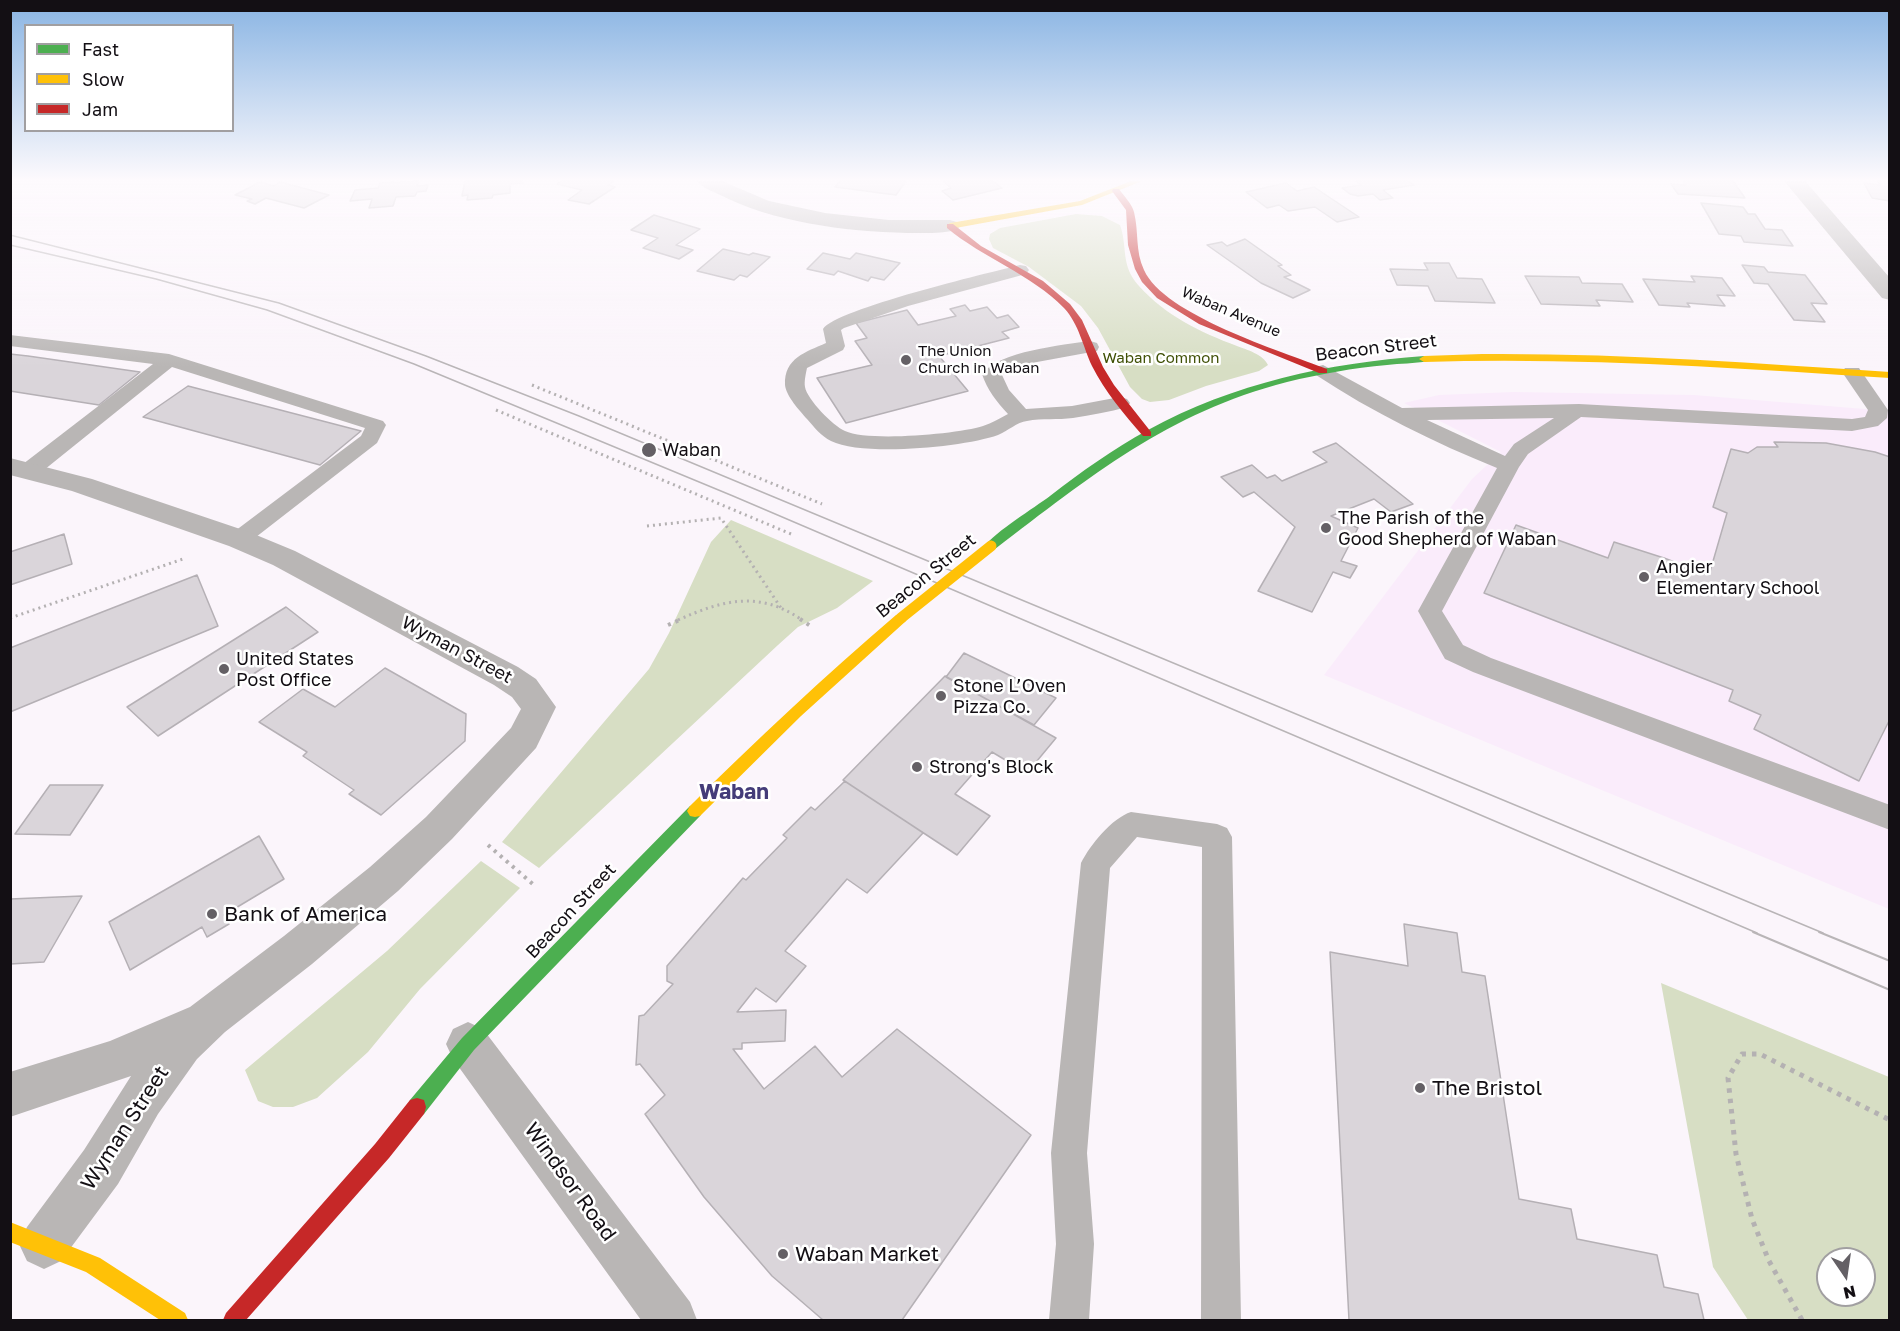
<!DOCTYPE html>
<html>
<head>
<meta charset="utf-8">
<style>
	body { margin:0 }
	#map { position:relative; width:1900px; height:1331px; overflow:hidden; background:#fbf5fb; font-family:"Golos Text",sans-serif }
	canvas { display:block }
	.frame { position:absolute; inset:0; border:12px solid #130f14; pointer-events:none }
	.legend { position:absolute; left:24px; top:24px; width:210px; height:108px; box-sizing:border-box; background:#fff; border:2px solid #a19fa1; margin:0; padding:8px 10px; list-style:none; font-size:18px; color:#130f14 }
	.legend li { display:flex; align-items:center; gap:12px; height:30px }
	.legend b { width:30px; border:2px solid #a19fa1 }
	.north { position:absolute; left:1816px; top:1247px; width:60px; height:60px; box-sizing:border-box; background:#fff; border:2px solid #a19fa1; border-radius:50%; rotate:167deg; font-size:16px; font-weight:700; line-height:24px; text-align:center; color:#130f14 }
	.north::after { content:''; display:block; margin:auto; width:21px; height:27px; background:#646065; clip-path:polygon(50% 0,100% 100%,50% 72%,0 100%) }
</style>
</head>
<body>
<div id="map">
<canvas width="1900" height="1331"></canvas>
<div class="frame"></div>
<ul class="legend">
<li><b style="height:8px;background:#4caf50"></b>Fast</li>
<li><b style="height:8px;background:#ffc107"></b>Slow</li>
<li><b style="height:8px;background:#c62828"></b>Jam</li>
</ul>
<div class="north">N</div>
</div>
<script>
const context = document.querySelector('canvas').getContext('2d');
context.lineJoin = 'round';
function fillPath(path, color) { context.fillStyle = color; context.fill(path, 'evenodd'); }
function strokePath(path, color, width, dash) { context.strokeStyle = color; context.lineWidth = width; context.lineCap = dash ? 'butt' : 'round'; context.setLineDash(dash || []); context.stroke(path); }
function label(font, color, halo, rows, align = 'center') {
  context.font = font + ' "Golos Text",sans-serif'; context.lineWidth = 5; context.setLineDash([]); context.textBaseline = 'middle'; context.strokeStyle = halo; context.fillStyle = color; for (const [text, x, y, turn = 0] of rows) {
    context.save(); context.translate(x, y); context.rotate((+turn || 0) * Math.PI / 180); context.textAlign = isNaN(turn) ? turn : align; if (halo) context.strokeText(text, 0, 0); context.fillText(text, 0, 0); context.restore();
  }
}
fillPath(new Path2D(`
	M1514,392L1694,395L1889,411V909L1324,675L1472,479L1501,452L1404,403L1439,395Z`), '#faecfb');
fillPath(new Path2D(`
	M1076,214L1102,216L1120,225C1128,247 1120,265 1139,286C1166,316 1200,332 1237,346C1247,350 1263,354 1268,365L1259,371L1206,386L1169,400L1150,402L1142,399L1130,387L1098,328L1081,306L1029,267L993,248L989,239L990,234L1000,228Z
	M731,520L873,581L837,608L798,627L778,645L539,868L502,842L649,669L669,633L711,542Z
	M481,861L520,888L420,989L368,1052L317,1098L293,1107H273L258,1101L245,1070L387,951Z
	M1661,983L1889,1077V1320H1748L1713,1267ZM1828,1259H1864V1295H1828Z`), '#d7dec4');
const building = new Path2D(`
	M419,181L417,186L428,185L426,191L417,192L415,196L396,197L393,206L369,208L372,199L350,201L355,190L378,188L380,183Z
	M465,181H523V183L510,184V193L493,195L492,198L467,200L468,195L462,196Z
	M561,181H614L608,185L615,187L589,204L568,200L582,190L557,184Z
	M840,181H906L896,195L835,187Z
	M943,181H993L1002,188L953,200L942,191L951,188Z
	M1356,181H1408L1414,185L1383,190L1393,198L1380,200L1373,194L1358,196L1350,194L1342,188L1361,185Z
	M1683,181H1733L1745,198L1678,194L1671,184L1686,185Z
	M1878,181H1890V201L1872,198L1864,183L1880,185Z
	M260,182L274,186L280,182L329,195L304,208L266,198L255,204L247,201L252,199L235,195Z
	M1286,183L1297,191L1314,187L1359,217L1337,222L1315,207L1288,211L1279,205L1267,208L1246,192Z
	M1701,203L1743,207L1748,214H1755L1765,229L1782,230L1793,246L1744,242L1741,236L1719,234Z
	M654,215L700,229L676,245L693,250L679,259L643,248L658,238L631,230Z
	M1245,239L1282,265L1278,266L1291,275L1284,277L1310,290L1293,298L1261,283L1207,245L1222,242L1227,246Z
	M723,249L749,255L753,253L770,257L747,277L740,275L734,280L697,271Z
	M823,253L850,259L856,253L900,263L884,280L871,277L868,281L838,271L834,275L807,269Z
	M1424,263H1449L1457,278L1482,279L1495,303L1435,301L1428,286L1397,285L1390,269L1428,270Z
	M1742,265L1764,267L1768,272L1805,275L1827,304L1811,303L1825,322L1794,320L1768,284L1754,283Z
	M1525,276L1579,277L1582,283L1622,284L1633,302L1596,300L1600,306L1541,304Z
	M1691,276L1722,278L1735,296L1717,295L1725,306L1687,303L1690,307L1659,305L1643,279L1695,282Z
	M965,305L970,311L987,307L997,318L1008,315L1019,327L1002,332L1009,338L939,356L968,391L846,423L817,378L872,365L855,341L867,338L856,323L907,310L918,325L956,316L950,309Z
	M10,354L28,356L140,372L99,405L10,391Z
	M188,386L361,431L320,465L143,417Z
	M1774,442L1826,443L1875,452L1890,457V719L1859,781L1754,729L1761,715L1729,701L1733,690L1484,593L1516,525L1608,558L1614,542L1664,558L1709,575L1727,513L1713,507L1731,449L1748,453L1757,447H1778Z
	M1336,443L1413,504L1391,512L1374,499L1331,516L1358,528L1341,561L1357,566L1350,578L1333,572L1312,612L1258,591L1295,527L1254,492L1243,497L1221,477L1252,465L1267,478L1275,475L1282,481L1327,462L1313,452Z
	M64,534L72,564L10,585V552Z
	M197,575L218,626L10,712V648Z
	M286,607L318,632L158,736L127,707Z
	M964,653L1056,698L1034,725L946,677Z
	M385,668L466,714L465,741L381,815L349,794L354,790L303,756L307,752L259,722L303,689L335,707Z
	M945,676L1056,738L1027,773L992,752L955,794L990,816L957,855L843,780Z
	M845,781L923,833L867,893L847,879L785,951L806,966L776,1002L756,988L737,1012L786,1010L785,1041L742,1043V1049H733L764,1089L815,1046L842,1077L897,1029L1031,1135L902,1320H823L772,1276L704,1197L645,1114L665,1095L640,1064L636,1065L639,1016L644,1015L673,984L667,981V966L743,878L746,880L787,838L783,835L811,807L815,810Z
	M50,785H103L70,835L15,834Z
	M259,836L284,879L224,915L229,924L207,937L202,927L130,970L109,922Z
	M82,896L44,962L10,964V899Z
	M1404,924L1457,933L1462,972L1485,976L1519,1199L1571,1209L1577,1239L1657,1255L1664,1287L1698,1294L1704,1320H1349L1330,952L1408,966Z`);
fillPath(building, '#dad5da');
strokePath(building, '#b5b0b5', 1.5);
strokePath(new Path2D(`
	M532,385L822,504
	M496,410L791,534
	M647,526L721,518L781,608
	M10,618L186,558
	M678,620C723,600 759,590 802,620`), '#b4b1b2', 3, [2, 4]);
strokePath(new Path2D(`
	M800,619L812,627
	M668,625L682,619
	M488,845L535,886`), '#b4b1b2', 4, [3, 5]);
strokePath(new Path2D(`
	M1802,1320L1769,1261L1752,1219L1736,1154L1728,1078L1742,1054H1760L1890,1120`), '#b4b1b2', 5, [4.5, 6]);
fillPath(new Path2D(`
	M1020,265L1026,266L1029,270L1026,274L908,306L844,328L841,330L845,346L843,350L807,368C806,373 804,381 805,387C807,399 833,426 845,431C868,442 958,434 983,426C992,423 1000,418 1008,414C997,402 987,390 982,374C999,351 1063,345 1090,341L1097,343L1099,347L1097,351L1037,362L1005,373L1002,375L1009,390L1026,409L1072,406L1120,397L1127,399L1130,403L1127,407C1109,412 1091,415 1073,418C1058,420 1042,418 1027,421C1017,422 1008,431 998,435C965,447 863,457 831,441C821,436 814,427 807,419C800,411 786,396 785,385C784,358 806,352 826,343L823,329C836,309 988,273 1020,265Z
	M10,335L169,354L383,421L386,425L377,443L247,544L239,547L231,544L228,539L231,534L361,436L365,428L172,367L39,474L31,476L23,474L20,469L23,464L153,364L10,346Z
	M1323,365L1402,408L1579,404L1852,419L1865,417L1868,410L1842,372L1845,368H1859L1888,410L1887,418L1878,426L1852,431L1581,417L1528,454L1519,467L1442,611L1463,645L1491,658L1890,805V830L1473,672L1445,659L1418,611L1497,468C1435,443 1372,412 1316,375L1313,371L1316,367ZM1554,418L1514,444L1505,456L1427,420Z
	M1131,812L1217,824L1227,828L1232,837L1241,1320H1201L1202,847L1137,837L1110,868L1087,1153L1094,1244L1089,1320H1049L1056,1244L1051,1153L1081,863C1090,845 1112,818 1131,812Z`), '#b9b6b5');
fillPath(new Path2D(`
	M697,181H722L769,201L825,213L889,220H950L957,222L960,226L957,230C941,234 924,233 907,233C843,231 774,223 716,193C709,190 702,187 697,181Z
	M1784,181H1805L1890,278V300L1882,298Z
	M10,458L92,479L249,532L295,551L518,667L536,679L556,707L536,748L452,839L398,891L312,964L225,1032L197,1059L158,1114L118,1184L61,1261L44,1269L27,1261L19,1244L27,1227L84,1150L131,1076L10,1117V1072L110,1041L190,1007L284,936L370,867L426,817L511,728L521,709L512,697L494,685L273,565L229,546L72,491L10,475Z
	M468,1022L483,1029L690,1302L697,1320H641L453,1059L446,1044L453,1029Z`), '#b9b6b5');
fillPath(new Path2D(`
	M1424,356L1429,359L1428,361C1414,364 1400,363 1387,365C1353,368 1320,374 1287,382C1167,413 1091,476 995,549L991,550L985,546C995,532 1034,508 1050,496C1081,472 1113,449 1148,430C1234,383 1328,363 1424,356Z
	M695,805L700,806L703,811L700,816L474,1050L424,1114L417,1116L410,1114L408,1107L410,1100L462,1038L690,806Z`), '#4caf50');
fillPath(new Path2D(`
	M1131,181H1142L1082,205L950,229L946,226L950,223L1080,201Z
	M1482,354C1618,353 1754,363 1890,372V378C1734,368 1580,357 1424,362L1419,359L1424,356Z
	M901,613L906,615L907,618L906,621L801,716L700,816L695,817L690,816L687,811L690,806C756,740 825,676 896,615Z
	M10,1222L100,1258L185,1313L188,1320H160L86,1272L10,1242Z`), '#ffc107');
fillPath(new Path2D(`
	M1113,189H1119C1124,196 1132,204 1134,212C1139,232 1135,251 1144,270C1164,315 1281,351 1327,369V373H1319L1199,324L1157,298L1142,282L1135,269L1128,245L1126,210L1112,191Z
	M947,224H953L981,246L1043,281L1070,304L1082,320L1103,367L1114,385L1151,432V436H1143C1124,414 1105,392 1092,366C1083,347 1079,324 1064,308C1031,274 983,258 947,228Z
	M417,1098L424,1100L426,1107L424,1114L389,1158L246,1320H223L226,1313L375,1144L410,1100Z`), '#c62828');
strokePath(new Path2D(`
	M10,235L279,303L426,356L579,416L1823,933
	M10,245L156,279L267,310L414,364L733,496L1757,933`), '#b9b5b7', 1.5);
strokePath(new Path2D(`
	M1753,932L1890,990
	M1819,932L1890,961`), '#b9b5b7', 2);
strokePath(new Path2D(`
	M901,618L991,546`), '#ffc107', 11);
const sky = context.createLinearGradient(0, 0, 0, 367);
sky.addColorStop(0, '#89b4e3');
sky.addColorStop(0.49, '#fdfafd');
sky.addColorStop(1, '#fdfafd00');
context.fillStyle = sky;
context.fillRect(0, 0, 1900, 367);
for (const [x, y, r, color] of [
	[906,360,6,"#646065"],
	[649,450,8,"#646065"],
	[1326,528,6,"#646065"],
	[1644,577,6,"#646065"],
	[224,669,6,"#646065"],
	[941,696,6,"#646065"],
	[917,767,6,"#646065"],
	[212,914,6,"#646065"],
	[1420,1088,6,"#646065"],
	[783,1254,6,"#646065"]
]) { const dot = new Path2D(); dot.arc(x, y, r, 0, 2 * Math.PI); context.fillStyle = color; context.fill(dot); strokePath(dot, '#fff', 2); }
label('15px', '#130f14', '#fff', [
	["Waban Avenue",1231,312,23]
]);
label('15px', '#130f14', '#fff', [
	["The Union",918,351],
	["Church in Waban",918,368]
], 'left');
label('15px', '#405107', '#fff', [
	["Waban Common",1161,358]
]);
label('18px', '#130f14', '#fff', [
	["Beacon Street",1376,348,-7],
	["Beacon Street",926,576,-39],
	["Wyman Street",457,650,28],
	["Beacon Street",571,911,-47]
]);
label('18px', '#130f14', '#fff', [
	["Waban",662,450],
	["The Parish of the",1338,518],
	["Good Shepherd of Waban",1338,539],
	["Angier",1656,567],
	["Elementary School",1656,588],
	["United States",236,659],
	["Post Office",236,680],
	["Stone L’Oven",953,686],
	["Pizza Co.",953,707],
	["Strong's Block",929,767]
], 'left');
label('bold 21px', '#443c79', '#fff', [
	["Waban",734,792]
]);
label('21px', '#130f14', '#fff', [
	["Bank of America",224,914],
	["The Bristol",1432,1088],
	["Waban Market",795,1254]
], 'left');
label('21px', '#130f14', '#fff', [
	["Wyman Street",125,1128,-57],
	["Windsor Road",570,1182,54]
]);
</script>
</body>
</html>
